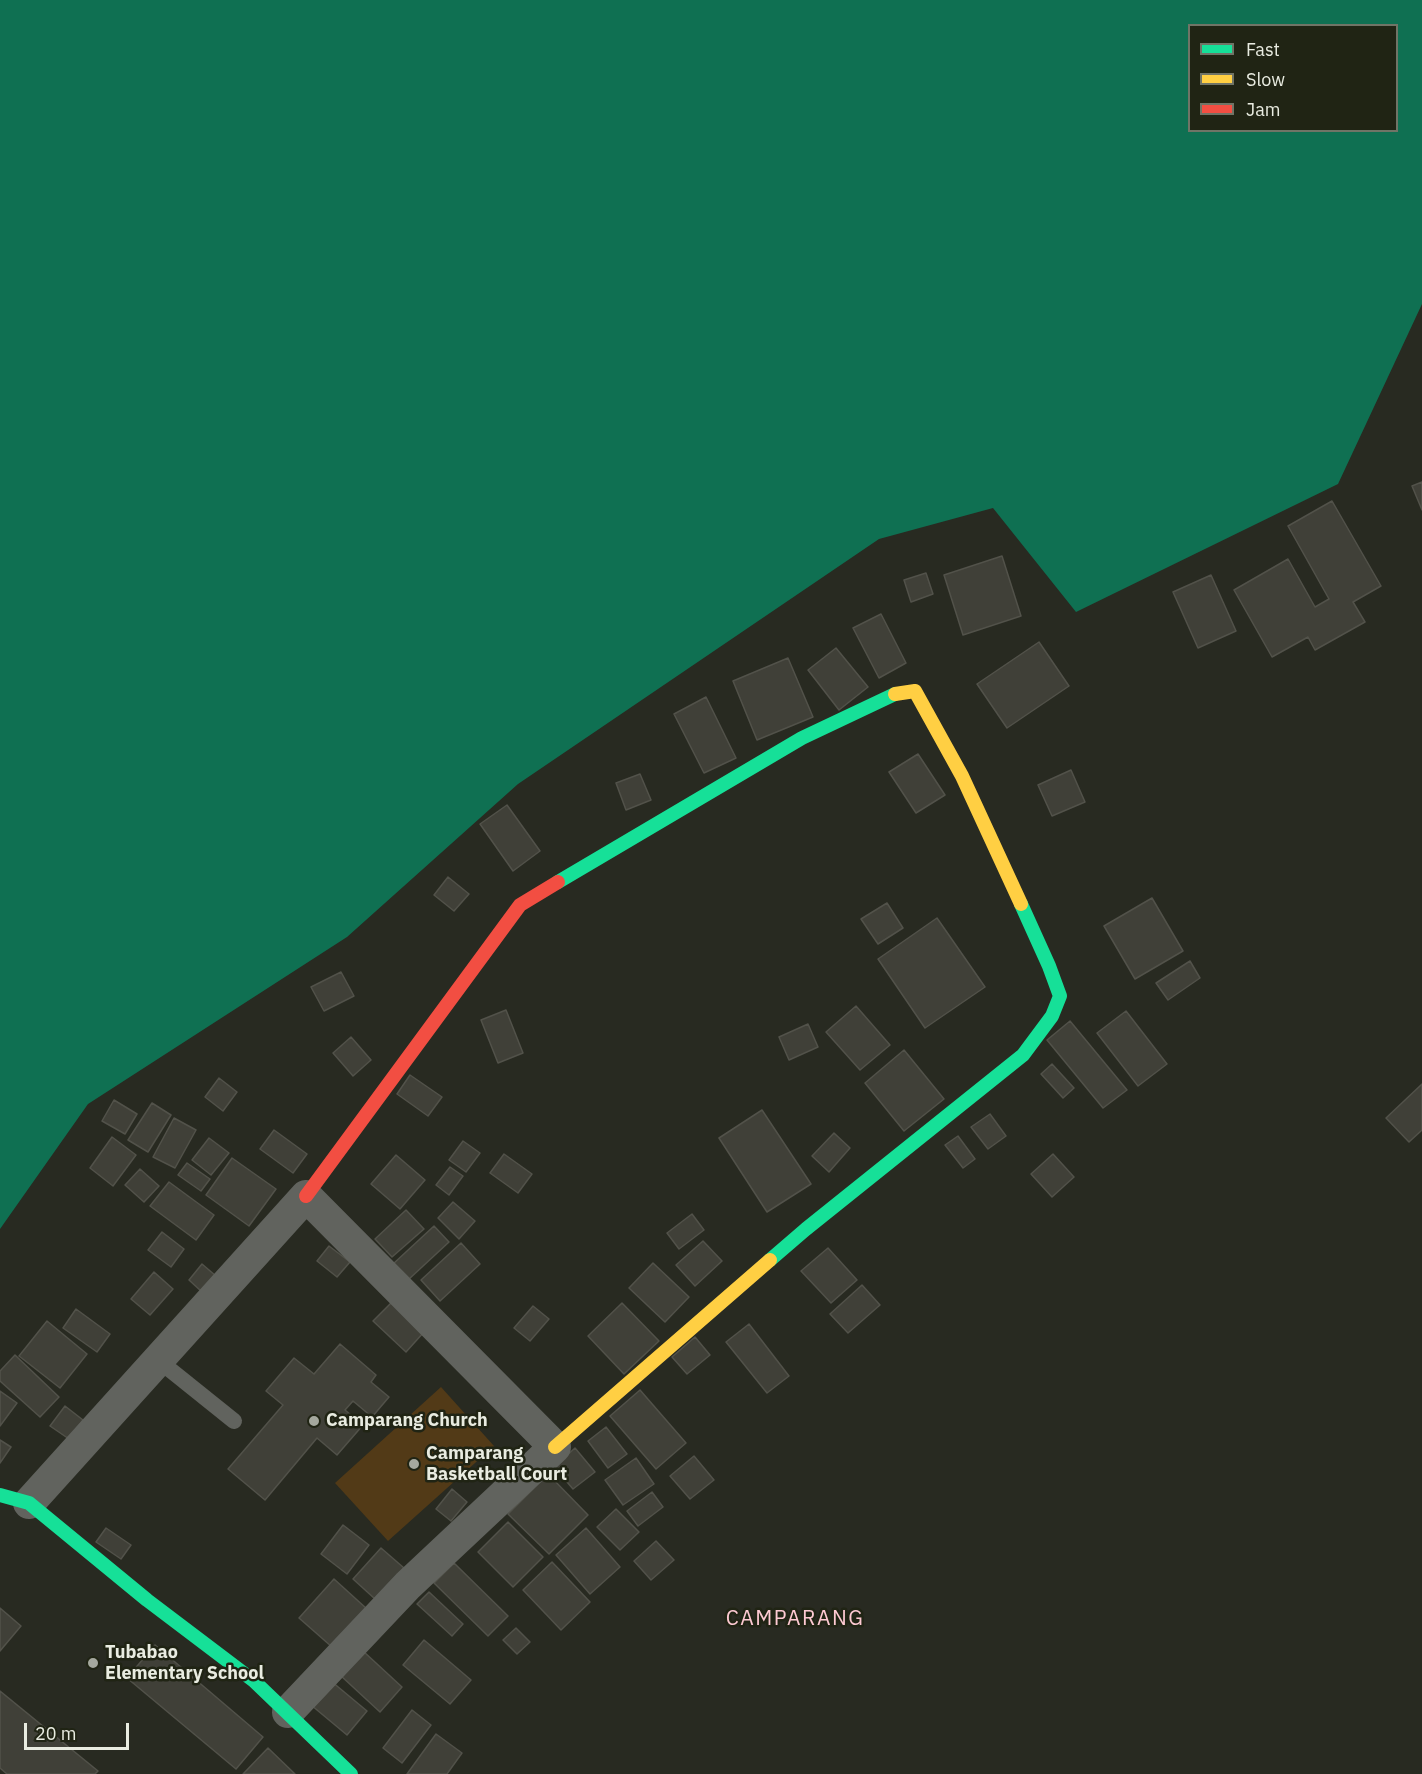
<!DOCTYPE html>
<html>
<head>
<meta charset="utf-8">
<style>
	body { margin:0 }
	#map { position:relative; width:1422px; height:1774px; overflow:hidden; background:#282a21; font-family:"IBM Plex Sans",sans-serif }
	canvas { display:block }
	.legend { position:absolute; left:1188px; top:24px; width:210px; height:108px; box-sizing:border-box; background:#202414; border:2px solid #707466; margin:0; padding:8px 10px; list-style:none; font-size:18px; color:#e9ece1 }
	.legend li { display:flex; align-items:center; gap:12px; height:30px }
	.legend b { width:30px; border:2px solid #707466 }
	.scale { position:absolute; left:24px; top:1723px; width:105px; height:27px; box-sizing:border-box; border:3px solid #e9ece1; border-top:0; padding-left:8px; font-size:18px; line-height:21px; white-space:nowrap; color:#e9ece1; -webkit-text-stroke:4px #202414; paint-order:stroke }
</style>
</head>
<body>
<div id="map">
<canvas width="1422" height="1774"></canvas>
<ul class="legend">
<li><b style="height:8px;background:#16e098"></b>Fast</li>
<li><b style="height:8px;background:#ffcf43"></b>Slow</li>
<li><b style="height:8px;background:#f24e42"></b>Jam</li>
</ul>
<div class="scale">20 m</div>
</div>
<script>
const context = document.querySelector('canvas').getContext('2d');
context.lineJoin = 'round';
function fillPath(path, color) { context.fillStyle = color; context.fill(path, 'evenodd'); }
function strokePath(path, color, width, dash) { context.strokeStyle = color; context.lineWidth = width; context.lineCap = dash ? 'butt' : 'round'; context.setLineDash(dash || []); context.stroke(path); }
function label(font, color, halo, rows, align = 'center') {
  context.font = font + ' "IBM Plex Sans",sans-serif'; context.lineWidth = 5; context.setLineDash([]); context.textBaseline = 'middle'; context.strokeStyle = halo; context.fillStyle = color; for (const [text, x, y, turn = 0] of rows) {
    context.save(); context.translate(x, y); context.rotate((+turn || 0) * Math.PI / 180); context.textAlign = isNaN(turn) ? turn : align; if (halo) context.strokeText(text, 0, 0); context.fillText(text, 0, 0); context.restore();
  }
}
fillPath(new Path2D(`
	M441,1387L494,1446L388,1541L335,1483Z`), '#523a17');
fillPath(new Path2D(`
	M0,0H1422V304L1338,484L1076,612L993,508L879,539L518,784L347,937L88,1104L0,1229ZM1190,26H1396V130H1190Z`), '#0f7052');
const building = new Path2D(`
	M1422,482V510L1412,486Z
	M1332,501L1381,586L1353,602L1365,622L1315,650L1308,637L1272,657L1234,590L1288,559L1315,607L1329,599L1288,526Z
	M1002,556L1021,616L963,635L944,575Z
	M926,573L933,594L911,602L904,580Z
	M1211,575L1236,631L1198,648L1173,592Z
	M881,614L906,663L879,678L853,628Z
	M1039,642L1069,686L1007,728L977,684Z
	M836,648L868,687L839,710L808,670Z
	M788,658L813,717L757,740L733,681Z
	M706,697L736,758L704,773L674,714Z
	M918,754L945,795L916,813L889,772Z
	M1071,770L1085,802L1052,816L1038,785Z
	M640,774L651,800L626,810L616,783Z
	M507,805L540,851L513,871L480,824Z
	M448,877L469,894L454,911L434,895Z
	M1152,898L1183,951L1135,979L1104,926Z
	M887,903L903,928L878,944L861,919Z
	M937,918L985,987L925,1028L878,959Z
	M1190,961L1200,978L1168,1000L1156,983Z
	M341,972L354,996L324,1011L311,987Z
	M856,1006L890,1045L860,1070L826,1032Z
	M506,1010L523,1053L498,1063L481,1020Z
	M1126,1011L1167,1064L1138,1086L1097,1033Z
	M1070,1021L1127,1090L1103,1108L1047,1040Z
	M808,1024L818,1047L789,1060L779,1037Z
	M351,1037L371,1060L353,1076L333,1053Z
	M904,1050L944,1099L904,1131L865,1083Z
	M1052,1064L1074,1088L1063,1098L1041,1074Z
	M410,1075L442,1097L428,1116L397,1094Z
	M219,1078L237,1092L223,1111L205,1097Z
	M1422,1084V1130L1409,1142L1386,1118Z
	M114,1100L137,1114L125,1134L102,1121Z
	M152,1103L171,1115L148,1152L128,1140Z
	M762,1110L811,1184L767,1212L719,1138Z
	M990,1114L1006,1136L988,1149L971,1127Z
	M174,1118L196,1130L175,1168L153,1157Z
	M274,1130L307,1154L293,1173L260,1149Z
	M834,1133L850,1148L829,1172L812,1156Z
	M958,1136L975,1159L963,1168L945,1145Z
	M112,1137L136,1155L113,1186L90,1168Z
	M209,1138L229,1153L211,1175L192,1160Z
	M463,1141L480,1153L466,1172L449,1160Z
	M504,1154L532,1174L518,1193L490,1173Z
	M1053,1154L1074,1177L1052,1197L1031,1174Z
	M396,1155L425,1180L400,1209L371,1184Z
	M232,1158L276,1189L249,1226L206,1195Z
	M187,1163L210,1179L201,1191L178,1175Z
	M450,1167L463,1176L449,1195L436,1185Z
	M140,1169L159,1186L144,1202L125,1185Z
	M169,1182L214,1215L196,1240L150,1206Z
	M453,1202L475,1221L459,1239L438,1218Z
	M406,1210L424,1229L392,1257L375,1239Z
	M692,1214L704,1230L679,1249L667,1233Z
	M434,1226L449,1242L408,1280L393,1264Z
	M162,1232L184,1249L171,1267L148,1250Z
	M703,1241L722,1261L695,1286L676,1265Z
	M461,1243L480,1264L440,1301L421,1280Z
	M329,1246L350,1262L337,1277L317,1261Z
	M828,1248L857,1280L831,1303L801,1271Z
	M653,1263L689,1297L665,1322L629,1288Z
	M202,1264L216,1276L202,1292L189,1280Z
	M154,1272L173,1289L150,1315L131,1299Z
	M862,1285L880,1305L848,1333L830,1314Z
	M393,1301L424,1332L406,1352L373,1321Z
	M622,1303L659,1341L624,1374L588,1336Z
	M533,1306L549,1319L530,1341L514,1328Z
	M76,1309L110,1334L97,1352L63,1328Z
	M47,1321L87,1354L60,1388L19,1356Z
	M749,1324L789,1376L767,1393L726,1342Z
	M695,1337L710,1355L687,1374L672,1357Z
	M340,1344L376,1375L371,1382L389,1397L372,1417L353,1401L345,1410L363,1425L337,1455L317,1438L265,1500L228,1469L283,1405L266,1391L294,1358L314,1374Z
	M15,1355L59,1397L40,1417L0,1381V1371Z
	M640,1390L686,1443L656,1469L610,1416Z
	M0,1391L17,1403L0,1426Z
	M65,1406L83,1420L69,1439L50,1426Z
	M606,1427L627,1454L608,1468L588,1441Z
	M0,1440L11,1447L0,1463Z
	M575,1448L595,1472L573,1489L554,1467Z
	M694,1456L714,1480L690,1499L670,1476Z
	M636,1458L654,1484L623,1505L605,1480Z
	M548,1474L588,1515L549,1554L508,1514Z
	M452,1489L467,1502L451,1521L436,1509Z
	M652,1492L663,1507L638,1526L627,1511Z
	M616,1509L639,1532L620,1550L597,1527Z
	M508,1522L543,1557L513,1587L478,1552Z
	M343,1525L369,1545L347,1574L321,1554Z
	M106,1528L131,1545L121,1559L96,1542Z
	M586,1528L620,1567L590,1594L556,1555Z
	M656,1541L674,1560L651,1580L634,1561Z
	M381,1548L404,1568L375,1599L353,1579Z
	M552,1562L590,1602L561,1630L523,1590Z
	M454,1563L508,1616L488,1636L434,1583Z
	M334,1579L367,1609L332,1647L299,1618Z
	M429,1592L463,1624L452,1636L417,1604Z
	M0,1608L21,1626L0,1651Z
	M516,1628L530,1642L517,1654L503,1640Z
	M424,1640L471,1680L450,1704L403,1665Z
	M155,1645L263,1737L236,1769L127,1678Z
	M363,1651L402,1687L380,1712L340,1675Z
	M331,1681L367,1711L347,1735L311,1705Z
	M0,1691L98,1771L95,1774H7L0,1768Z
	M412,1710L431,1725L402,1763L383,1748Z
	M436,1734L462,1753L447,1774H407Z
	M268,1748L295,1774H243Z`);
fillPath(building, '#404038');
strokePath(building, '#52524a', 1.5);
strokePath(new Path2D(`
	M158,1360L234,1421`), '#61635e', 16);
strokePath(new Path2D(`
	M29,1503L306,1196L555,1447L408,1585L288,1712`), '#61635e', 32);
strokePath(new Path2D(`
	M558,882L802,738L895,694
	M770,1260L806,1229L1023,1055L1052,1016L1060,996L1049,966L1021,904
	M0,1495L29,1503L147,1600L254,1681L351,1774`), '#16e098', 14);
strokePath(new Path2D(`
	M895,694L915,691L962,776L1021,904
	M555,1447L770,1260`), '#ffcf43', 14);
strokePath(new Path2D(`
	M306,1196L520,905L558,882`), '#f24e42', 14);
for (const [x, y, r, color] of [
	[314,1421,6,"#a5a89e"],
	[414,1464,6,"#a5a89e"],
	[93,1663,6,"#a5a89e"]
]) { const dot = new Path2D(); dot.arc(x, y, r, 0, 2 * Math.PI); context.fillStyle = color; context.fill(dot); strokePath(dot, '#202414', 2); }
label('bold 18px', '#e9ece1', '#202414', [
	["Camparang Church",326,1421],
	["Camparang",426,1454],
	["Basketball Court",426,1475],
	["Tubabao",105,1653],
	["Elementary School",105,1674]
], 'left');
context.letterSpacing = '1.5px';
label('21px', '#fecad3', '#202414', [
	["CAMPARANG",795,1619]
]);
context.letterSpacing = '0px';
</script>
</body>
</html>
